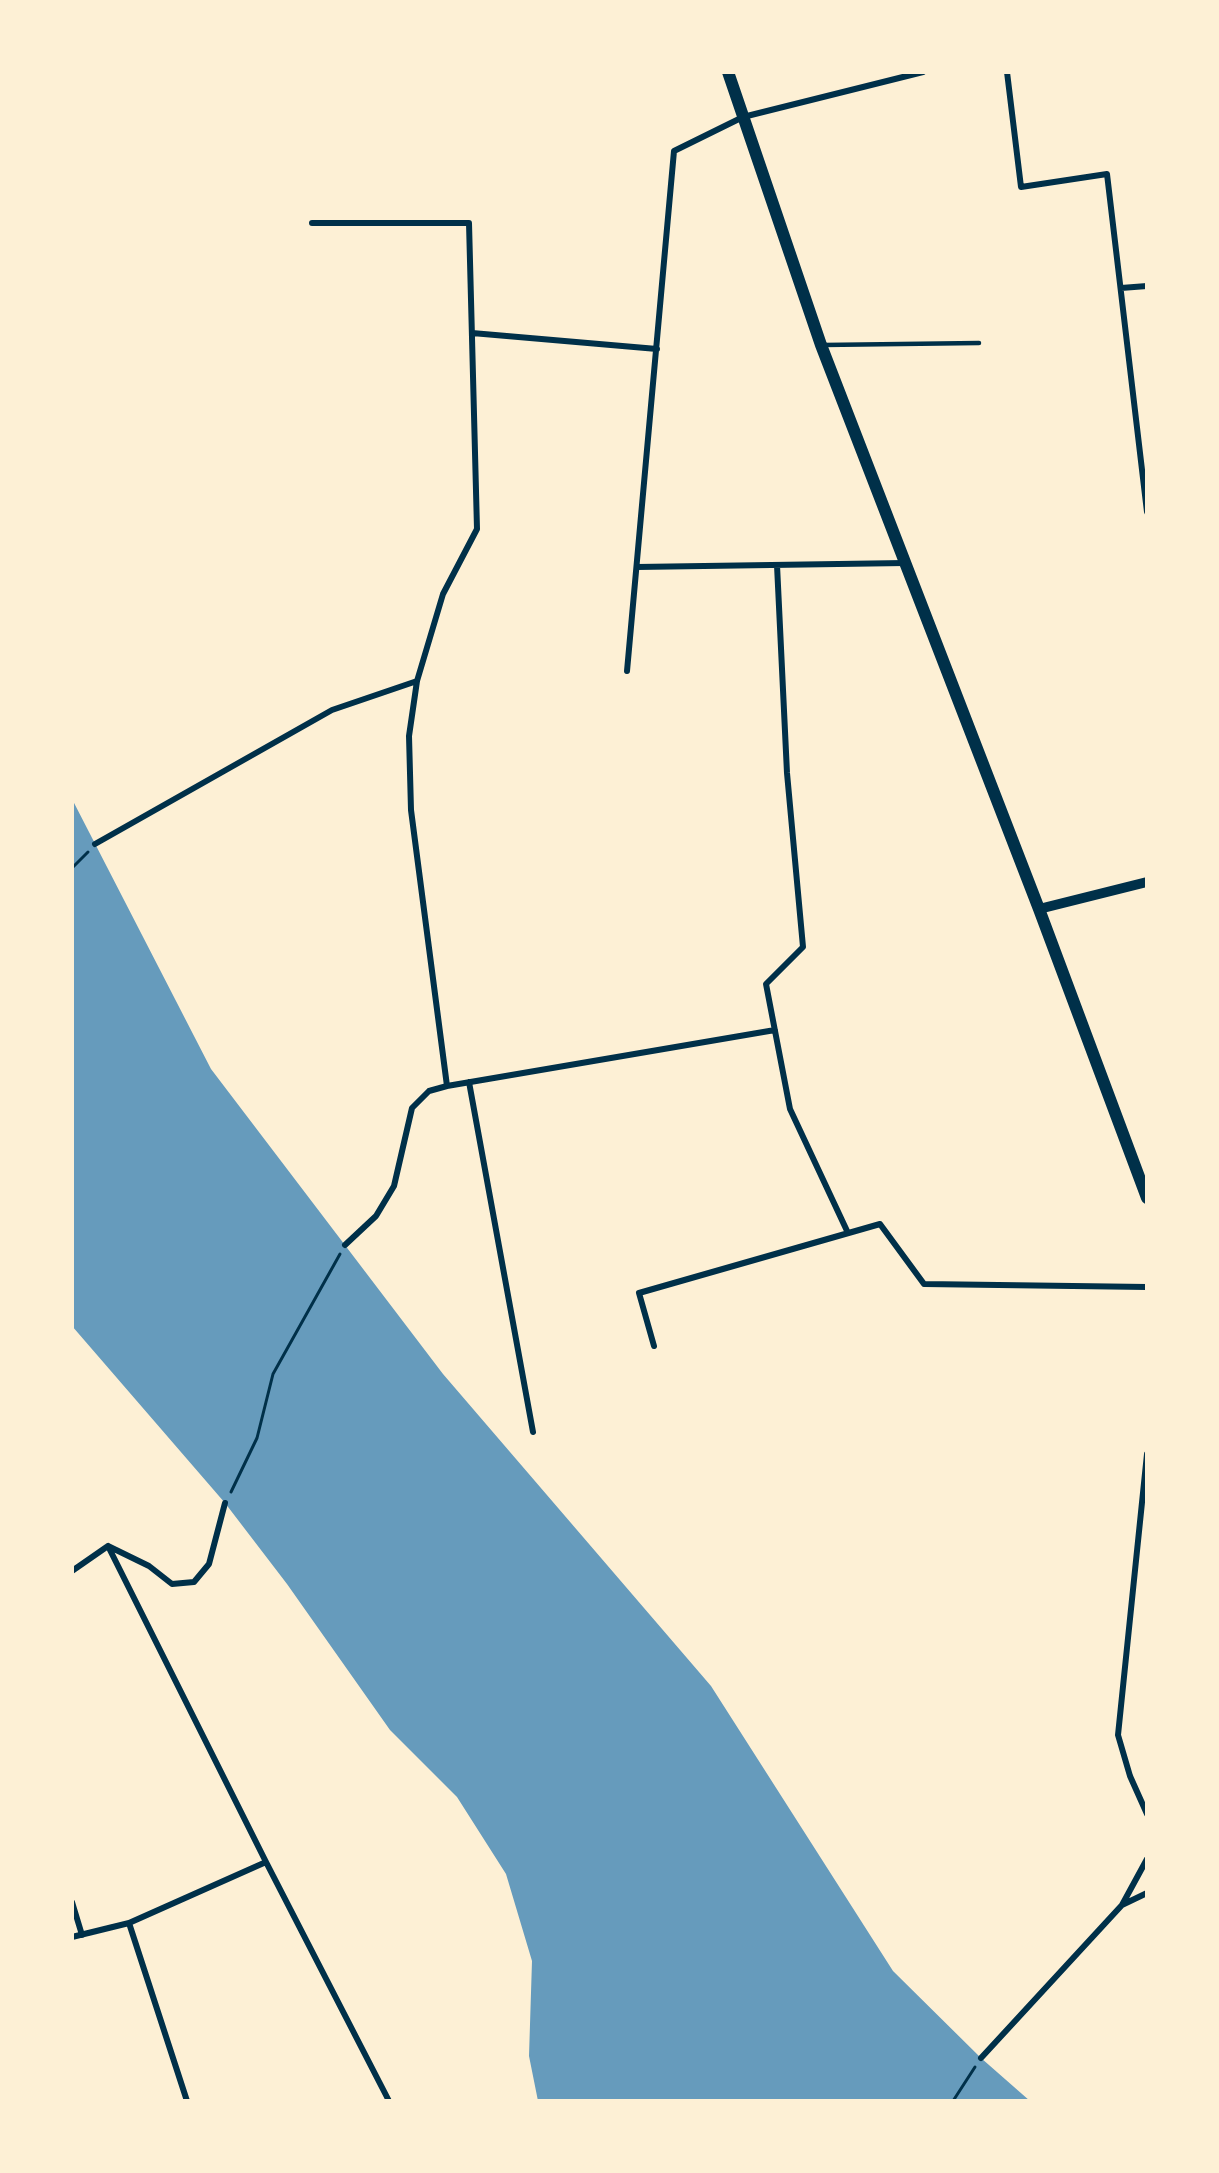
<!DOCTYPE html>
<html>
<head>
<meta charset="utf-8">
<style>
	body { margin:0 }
	#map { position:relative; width:1219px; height:2173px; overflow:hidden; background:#fdf0d5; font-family:"Playfair Display",serif }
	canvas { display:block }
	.frame { position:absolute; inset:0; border:74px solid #fdf0d5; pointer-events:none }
</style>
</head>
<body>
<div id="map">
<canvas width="1219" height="2173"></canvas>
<div class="frame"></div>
</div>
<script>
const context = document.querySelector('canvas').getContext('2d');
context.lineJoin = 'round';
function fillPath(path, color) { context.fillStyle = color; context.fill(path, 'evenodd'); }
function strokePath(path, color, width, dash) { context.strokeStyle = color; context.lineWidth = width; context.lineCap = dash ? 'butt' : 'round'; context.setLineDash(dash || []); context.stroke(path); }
fillPath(new Path2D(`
	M72,799L211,1069L443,1374L711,1686L893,1971L981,2058L1030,2101H538L529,2056L532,1961L506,1874L457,1797L390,1730L287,1584L225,1503L72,1326Z`), '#669bbc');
strokePath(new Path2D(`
	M72,868L88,852
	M231,1492L257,1438L273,1374L340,1254
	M953,2101L975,2067`), '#003049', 3);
strokePath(new Path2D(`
	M823,345L979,343`), '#003049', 4.5);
strokePath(new Path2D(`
	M1007,72L1021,187L1107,174L1147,512
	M312,223H469L477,529L443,594L417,681L409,736L411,810L447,1086
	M1121,288L1147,286
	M472,333L657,349
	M777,565L787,773L803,947L766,984L790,1109L848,1233
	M637,567L905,563
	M627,671L674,151L743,117L923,72
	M95,844L332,710L417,681
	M469,1082L533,1432
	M345,1245L376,1216L394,1186L412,1108L429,1091L447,1086L775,1030
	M654,1346L639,1293L880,1224L924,1284L1147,1287
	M1147,1454L1118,1735L1130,1776L1147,1814
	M108,1546L266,1862L389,2101
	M72,1571L108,1546L149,1566L172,1584L194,1582L209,1564L225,1503
	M1147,1859L1122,1905L1147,1893
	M72,1902L82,1935
	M129,1923L187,2101
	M72,1937L129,1923L266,1862
	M981,2058L1122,1905`), '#003049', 6);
strokePath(new Path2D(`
	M1039,909L1147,882`), '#003049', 10);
strokePath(new Path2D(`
	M728,72L821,345L1039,909L1147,1198`), '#003049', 12);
</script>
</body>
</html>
